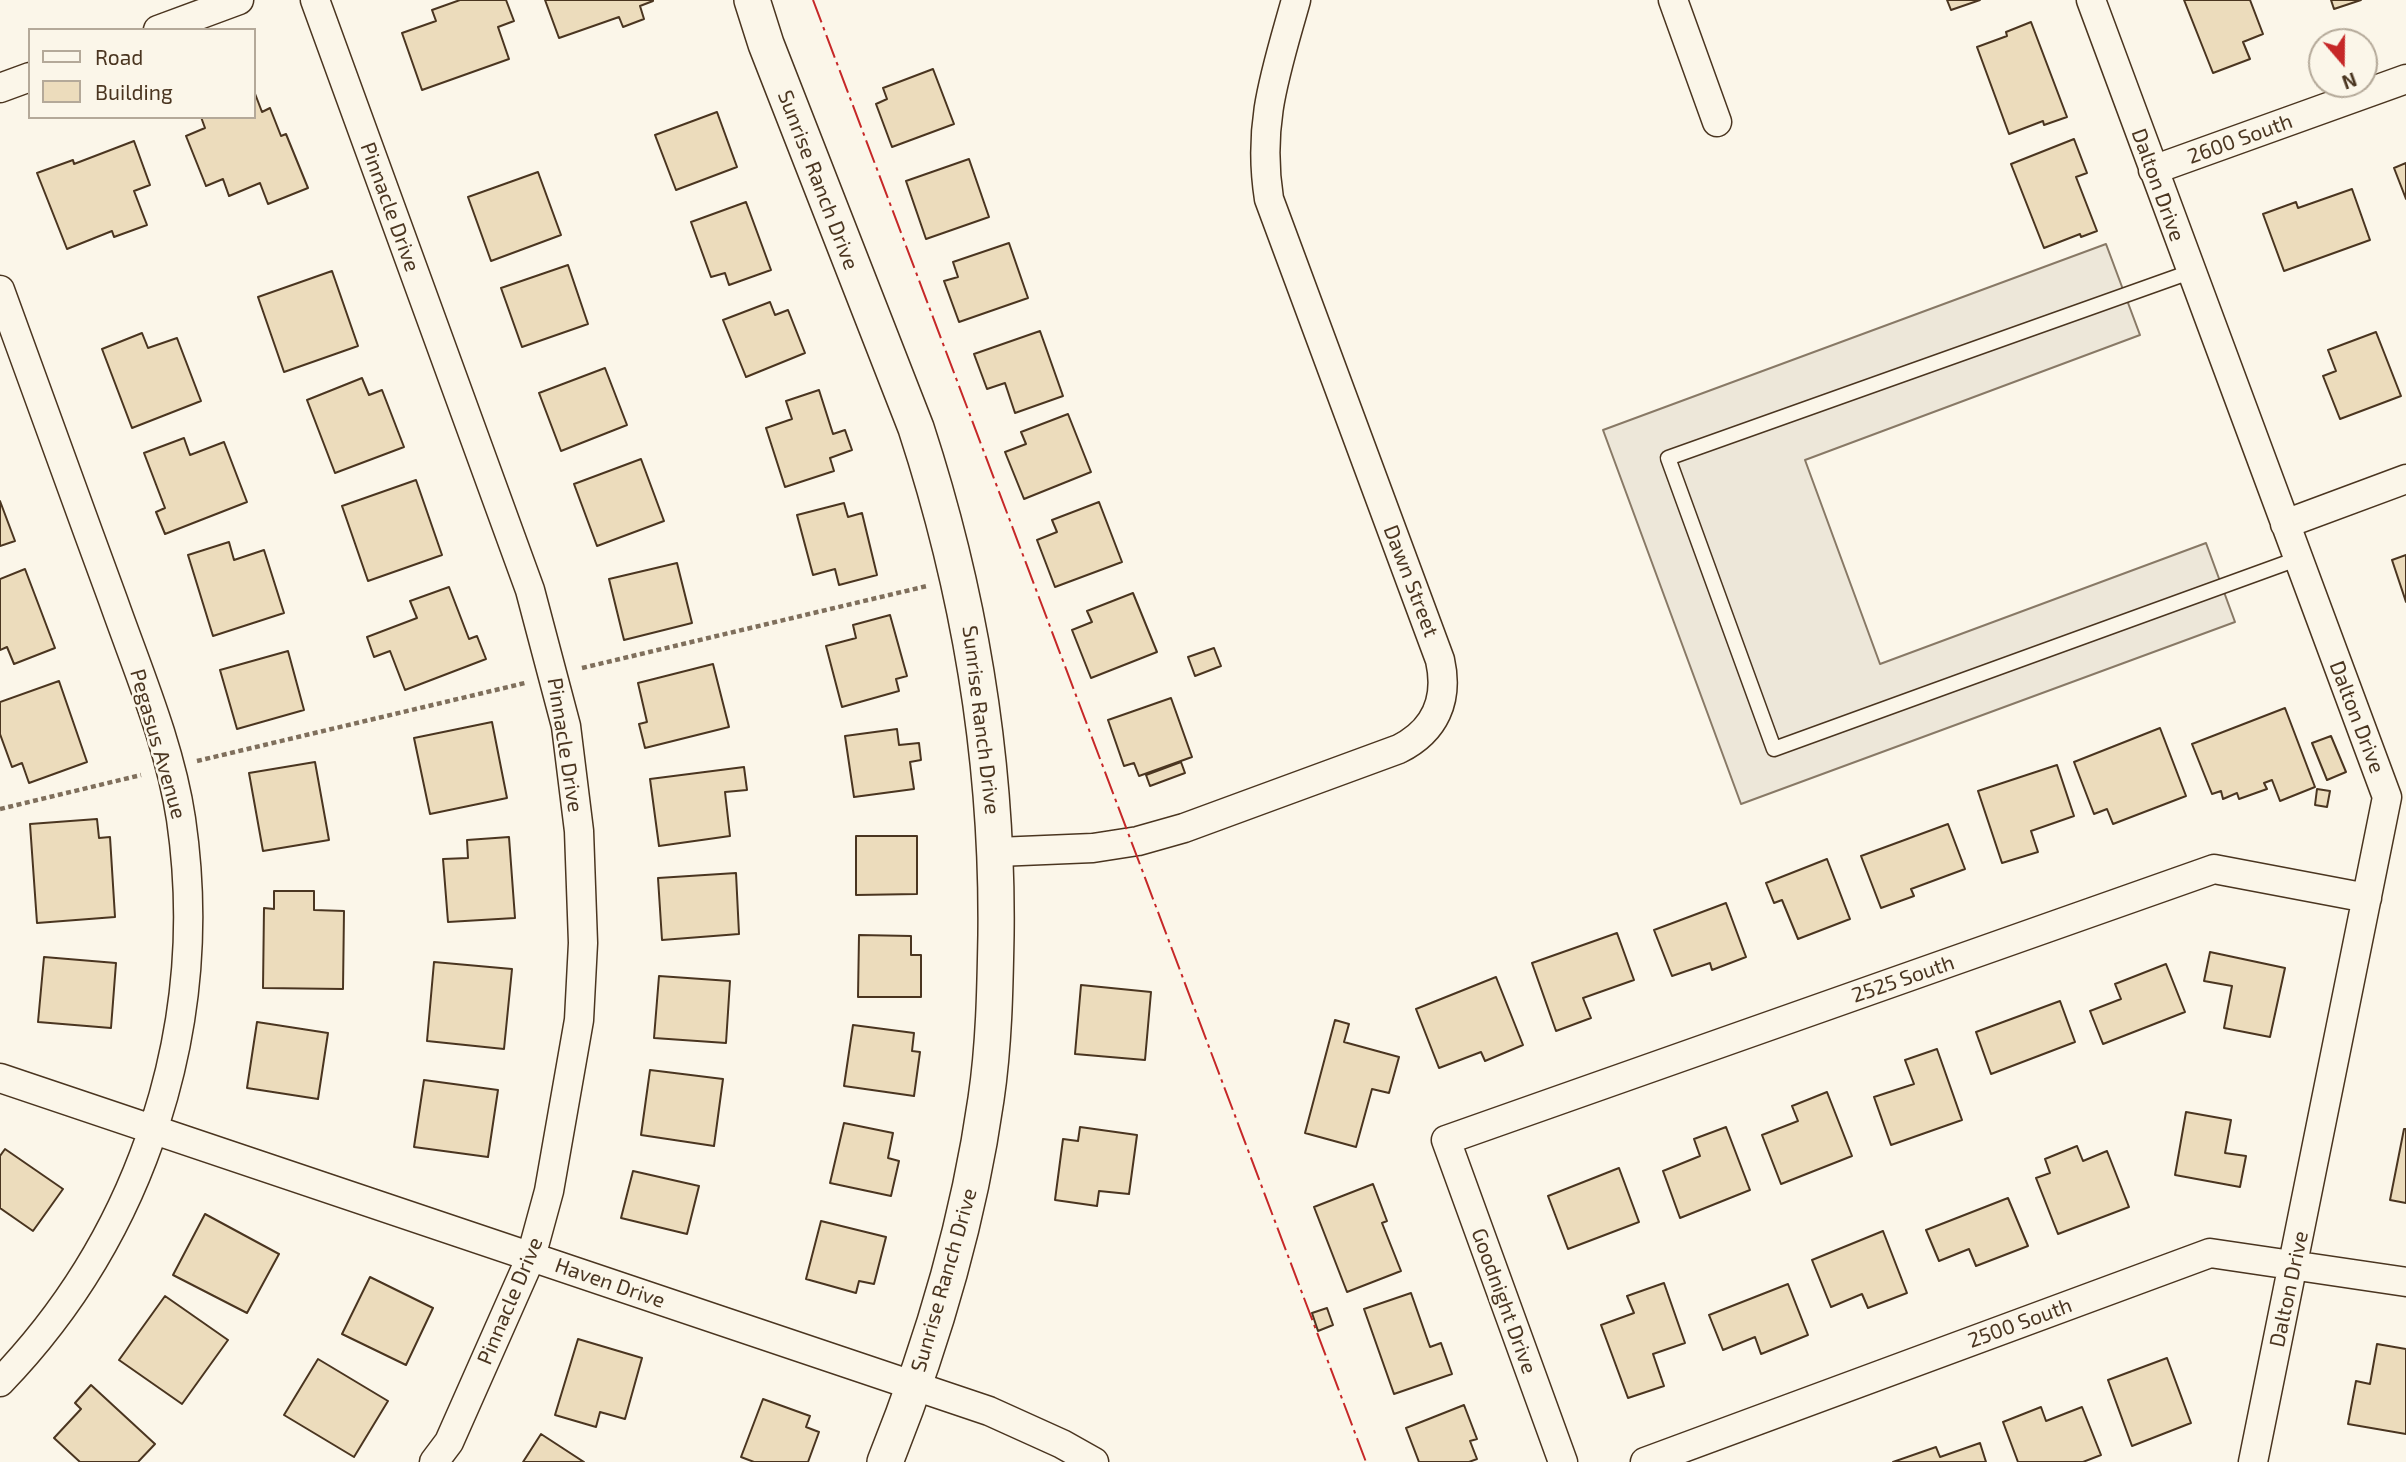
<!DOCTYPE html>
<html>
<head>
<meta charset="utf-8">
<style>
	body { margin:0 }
	#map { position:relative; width:2406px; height:1462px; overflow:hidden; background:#fbf6e9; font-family:"Exo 2",sans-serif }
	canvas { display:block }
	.legend { position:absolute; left:28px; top:28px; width:228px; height:91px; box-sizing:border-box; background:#fbf6e9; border:2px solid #b4a999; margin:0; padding:9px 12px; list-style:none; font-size:21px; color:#4a3520 }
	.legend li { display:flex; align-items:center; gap:14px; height:35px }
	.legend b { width:35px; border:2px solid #b4a999 }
	.north { position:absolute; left:2308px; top:28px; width:70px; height:70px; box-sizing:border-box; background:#fbf6e9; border:2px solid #b4a999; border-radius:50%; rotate:160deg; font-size:19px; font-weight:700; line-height:28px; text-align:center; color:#4a3520 }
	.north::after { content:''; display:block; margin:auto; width:24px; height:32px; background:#c62828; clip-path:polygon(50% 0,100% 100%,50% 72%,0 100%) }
</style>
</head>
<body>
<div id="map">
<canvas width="2406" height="1462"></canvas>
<ul class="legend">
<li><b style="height:9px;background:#fbf6e9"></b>Road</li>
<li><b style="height:19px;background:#ecdcbc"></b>Building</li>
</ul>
<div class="north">N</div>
</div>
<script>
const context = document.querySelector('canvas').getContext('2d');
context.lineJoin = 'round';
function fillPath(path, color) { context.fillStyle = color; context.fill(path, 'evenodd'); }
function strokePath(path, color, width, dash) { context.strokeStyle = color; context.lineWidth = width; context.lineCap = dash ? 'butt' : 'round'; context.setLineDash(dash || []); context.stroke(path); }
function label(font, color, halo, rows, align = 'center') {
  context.font = font + ' "Exo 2",sans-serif'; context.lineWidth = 5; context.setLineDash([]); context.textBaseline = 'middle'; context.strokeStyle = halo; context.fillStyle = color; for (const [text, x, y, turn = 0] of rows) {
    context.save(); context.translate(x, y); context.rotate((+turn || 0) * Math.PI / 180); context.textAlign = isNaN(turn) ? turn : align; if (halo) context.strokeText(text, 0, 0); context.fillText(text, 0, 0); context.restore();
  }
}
const parking = new Path2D(`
	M2106,244L2140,335L1805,460L1880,664L2206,543L2235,622L1741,804L1603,430Z`);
fillPath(parking, '#ede7d9');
strokePath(parking, '#887966', 2);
const building = new Path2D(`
	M460,0H506L514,21L498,27L509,59L422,90L402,33L436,21L432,10Z
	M545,0H653V1L640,6L644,19L623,27L619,17L559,38Z
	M1947,0H1980L1951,10Z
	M2184,0H2250L2263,34L2243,42L2250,59L2213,73Z
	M2331,0H2361L2334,9Z
	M2031,22L2067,117L2044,125L2043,121L2009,134L1977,47L2007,36L2006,32Z
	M933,69L954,124L892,147L876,104L887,99L883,88Z
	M254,91L262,112L270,108L281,136L286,134L308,188L268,204L260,183L229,196L223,179L206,186L186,136L205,128L201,117H254Z
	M717,112L737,167L676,190L655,135Z
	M2074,139L2087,173L2076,177L2097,231L2081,237L2080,234L2044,248L2011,164Z
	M134,141L150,185L134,191L147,225L114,237L112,231L67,249L37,173L73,160L74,164Z
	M969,159L989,217L926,239L906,181Z
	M2406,163V199L2394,168Z
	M538,172L561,235L491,261L468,197Z
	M2352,189L2370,240L2284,271L2263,214L2296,202L2298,208Z
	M746,202L771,270L729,285L725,273L711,277L691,222Z
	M1009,243L1028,298L959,322L944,281L958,277L953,262Z
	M568,265L588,324L522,347L501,288Z
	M332,271L358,346L284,372L258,297Z
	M770,302L775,315L788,310L805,353L746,377L723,320Z
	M1040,331L1063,396L1015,413L1005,383L987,389L974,354Z
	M2376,332L2401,396L2340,419L2323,376L2336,371L2328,350Z
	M142,333L148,348L177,338L201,401L132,428L102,349Z
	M605,368L627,425L561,451L539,393Z
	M362,378L369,395L382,390L404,447L335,473L307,400Z
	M819,390L833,434L845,430L852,450L830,458L834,471L785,487L766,428L792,419L786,401Z
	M1068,414L1091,472L1024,499L1005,452L1026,444L1021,432Z
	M184,438L190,455L224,442L247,502L165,534L156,512L165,508L144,453Z
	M641,459L664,521L597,546L574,484Z
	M416,480L442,555L368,581L342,506Z
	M0,501L15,541L0,546Z
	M1099,502L1122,562L1055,587L1037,540L1057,532L1052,520Z
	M844,503L848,517L862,513L877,575L839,585L835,569L813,575L797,515Z
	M229,542L234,560L264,550L284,613L213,636L188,555Z
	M2406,555V602L2392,560Z
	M677,563L692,623L624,640L609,579Z
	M25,569L55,648L14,664L7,647L0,650V579Z
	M449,587L469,639L477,636L486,659L405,690L390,651L374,657L367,637L417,618L410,601Z
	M1133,593L1157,652L1091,678L1072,630L1092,622L1087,611Z
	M890,615L907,676L896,679L899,691L842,707L826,646L856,638L853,625Z
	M1214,648L1221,666L1195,676L1188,657Z
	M288,651L304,710L237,729L220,670Z
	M713,664L729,727L645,748L639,724L647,722L638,683Z
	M59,681L87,762L29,783L22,763L12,767L0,734V702Z
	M1171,698L1192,757L1139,776L1134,763L1124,766L1108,720Z
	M2285,708L2315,787L2280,801L2272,780L2264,783L2267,789L2239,799L2237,793L2223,799L2221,791L2212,794L2192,744Z
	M492,722L507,798L430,814L414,738Z
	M2160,728L2186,796L2113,824L2107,809L2094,814L2074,762Z
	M897,729L899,745L919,743L921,760L910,762L914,789L854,797L845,736Z
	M2331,736L2346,772L2327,780L2312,743Z
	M315,762L329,840L263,851L249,773Z
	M1181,762L1185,773L1150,786L1146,775Z
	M2057,765L2074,816L2031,831L2038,852L2002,863L1978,791Z
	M744,767L747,790L725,792L730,836L659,846L650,779Z
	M2317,789L2330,791L2327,807L2315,805Z
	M97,819L99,838L110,837L115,917L37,923L30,824Z
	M1948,824L1965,869L1911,889L1914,896L1881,908L1861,856Z
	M856,836H917V894L856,895Z
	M509,837L515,918L448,922L443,859L468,858L467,840Z
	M1827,859L1850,919L1798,939L1782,900L1774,903L1766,883Z
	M736,873L739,934L662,940L658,878Z
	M274,891H314V910L344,911L343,989L263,988L264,908L274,909Z
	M1726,903L1746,957L1712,970L1710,963L1672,976L1654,930Z
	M1617,933L1634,980L1583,998L1591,1018L1556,1031L1532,963Z
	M859,935L911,936V955H921V997H858Z
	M2210,952L2285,968L2270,1037L2224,1028L2232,986L2204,981Z
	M44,957L116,963L111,1028L38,1022Z
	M434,962L512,969L504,1049L427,1041Z
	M2166,964L2185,1012L2103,1044L2090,1011L2121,999L2115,984Z
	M659,976L730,981L726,1043L654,1038Z
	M1496,977L1523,1045L1485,1061L1481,1052L1439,1068L1416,1009Z
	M1081,985L1151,992L1145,1060L1075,1054Z
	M2060,1001L2075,1042L1991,1074L1976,1032Z
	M1335,1020L1349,1024L1344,1042L1399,1057L1389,1093L1372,1089L1356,1147L1305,1133Z
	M257,1022L328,1033L318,1099L247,1088Z
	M853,1025L914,1033L912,1051L920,1052L914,1096L844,1086Z
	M1937,1049L1962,1120L1891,1145L1874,1097L1914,1084L1905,1060Z
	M650,1070L723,1079L714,1146L641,1135Z
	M424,1080L498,1090L488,1157L414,1147Z
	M1827,1092L1852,1156L1781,1184L1762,1135L1798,1121L1792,1106Z
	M2186,1112L2231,1120L2225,1153L2246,1156L2240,1187L2175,1175Z
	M844,1123L893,1133L888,1158L899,1161L891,1196L830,1183Z
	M1080,1127L1137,1135L1129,1194L1099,1191L1097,1206L1055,1200L1063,1139L1078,1141Z
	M1726,1127L1750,1190L1680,1218L1663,1171L1700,1156L1694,1139Z
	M2404,1129H2406V1203L2390,1200Z
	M2077,1146L2083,1161L2107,1151L2129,1207L2058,1234L2036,1178L2050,1173L2045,1159Z
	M5,1149L63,1189L33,1231L0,1208V1156Z
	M1619,1168L1639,1222L1568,1249L1548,1196Z
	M633,1171L699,1186L687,1234L621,1218Z
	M1373,1184L1387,1221L1382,1223L1401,1271L1347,1292L1314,1207Z
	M2008,1198L2028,1246L1976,1266L1969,1249L1939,1261L1926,1230Z
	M205,1214L279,1254L247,1313L173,1275Z
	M821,1221L886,1237L874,1284L859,1281L856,1293L806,1279Z
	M1883,1231L1907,1293L1868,1308L1862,1294L1831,1307L1812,1260Z
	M370,1277L433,1308L406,1365L342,1334Z
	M1664,1283L1685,1343L1653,1354L1664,1386L1628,1398L1601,1325L1634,1313L1627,1296Z
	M1788,1284L1808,1335L1761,1354L1755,1337L1723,1350L1709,1315Z
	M1411,1293L1430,1347L1441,1343L1452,1374L1394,1394L1364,1309Z
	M165,1296L228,1340L182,1404L119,1360Z
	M1327,1308L1333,1325L1318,1331L1312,1313Z
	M578,1339L642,1358L625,1419L600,1412L596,1427L555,1415Z
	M2377,1344L2406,1349V1434L2348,1424L2356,1381L2370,1384Z
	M2167,1358L2191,1423L2132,1446L2108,1380Z
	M318,1359L388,1401L354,1457L284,1415Z
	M91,1385L155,1444L138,1462H80L54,1438L81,1409L75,1403Z
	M763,1399L810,1416L806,1427L819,1432L808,1462H754L741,1457Z
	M1464,1405L1477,1439L1470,1441L1477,1459L1469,1462H1419L1406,1428Z
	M2041,1407L2046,1421L2082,1407L2101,1455L2083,1462H2018L2003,1422Z
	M541,1434L584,1462H523Z
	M1980,1443L1986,1462H1893L1936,1447L1940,1457Z`);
fillPath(building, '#ecdcbc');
strokePath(building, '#4a3520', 2);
const service = new Path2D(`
	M2190,272L1668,458L1774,749L2297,559`);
const minor = new Path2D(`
	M315,0L530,590L566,726L579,831L583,943L579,1020L549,1191L531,1257L449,1442L434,1462
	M1673,0L1717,122
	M2091,0L2387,797L2253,1462
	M158,30L239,0
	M0,88L30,77
	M2153,170L2406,79
	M0,290C38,394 75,497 113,600C138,671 170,745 181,819C211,1024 144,1233 0,1382
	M2285,524L2406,479
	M997,852L1093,848L1138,841L1184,828L1399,749C1435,731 1449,700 1440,660L1269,199C1257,123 1276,72 1296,0
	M0,1078L989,1411L1062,1444L1094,1462
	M1563,1462L1446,1140L2214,869L2367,898
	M1645,1462L2210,1253L2406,1282`);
const tertiary = new Path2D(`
	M752,0L766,44L916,428C970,593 998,761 996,935C995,990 994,1045 986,1099C968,1225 932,1345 885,1462`);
strokePath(service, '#4a3520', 17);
strokePath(minor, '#4a3520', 31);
strokePath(tertiary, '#4a3520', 38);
strokePath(new Path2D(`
	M582,668L927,586
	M197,761L525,683
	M0,809L141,775`), '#7f6f5c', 4.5, [5, 3.5]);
strokePath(service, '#fbf6e9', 14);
strokePath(minor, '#fbf6e9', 28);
strokePath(tertiary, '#fbf6e9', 35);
strokePath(new Path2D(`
	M813,0L1366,1462`), '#c62828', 2, [24, 5, 3.5, 5]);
label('21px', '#4a3520', '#fbf6e9', [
	["2600 South",2240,139,-20],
	["Sunrise Ranch Drive",818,180,69],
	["Dalton Drive",2158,185,70],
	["Pinnacle Drive",390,207,70],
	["Dawn Street",1411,581,69],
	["Dalton Drive",2357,717,69],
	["Sunrise Ranch Drive",981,720,83],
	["Pegasus Avenue",158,744,74],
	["Pinnacle Drive",565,745,81],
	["2525 South",1903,979,-19],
	["Sunrise Ranch Drive",944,1280,-74],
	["Haven Drive",610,1283,19],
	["Dalton Drive",2289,1289,-78],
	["Pinnacle Drive",510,1301,-67],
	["Goodnight Drive",1504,1301,70],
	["2500 South",2020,1323,-20]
]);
</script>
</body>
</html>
